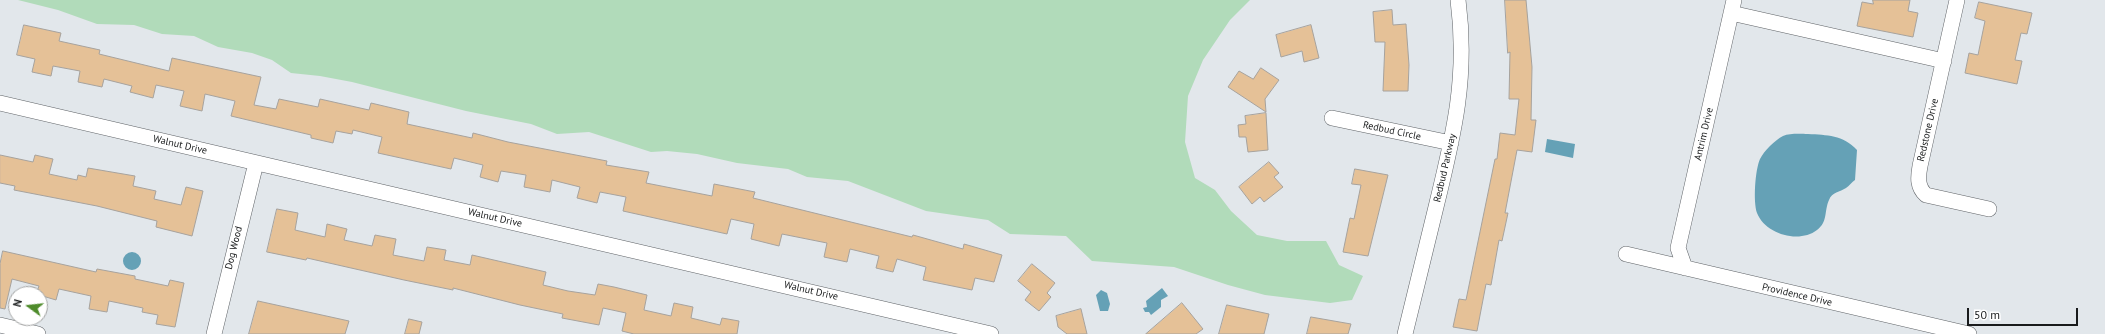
<!DOCTYPE html>
<html>
<head>
<meta charset="utf-8">
<style>
	body { margin:0 }
	#map { position:relative; width:2105px; height:334px; overflow:hidden; background:#e2e7eb; font-family:"PT Sans",sans-serif }
	canvas { display:block }
	.north { position:absolute; left:8px; top:286px; width:40px; height:40px; box-sizing:border-box; background:#fff; border:1px solid #a3a4a4; border-radius:50%; rotate:285deg; font-size:11px; font-weight:700; line-height:16px; text-align:center; color:#191b1c }
	.north::after { content:''; display:block; margin:auto; width:14px; height:18px; background:#4e8b2b; clip-path:polygon(50% 0,100% 100%,50% 72%,0 100%) }
	.scale { position:absolute; left:1967px; top:308px; width:111px; height:18px; box-sizing:border-box; border:2px solid #191b1c; border-top:0; padding-left:5px; font-size:12px; line-height:14px; white-space:nowrap; color:#191b1c; -webkit-text-stroke:3px #fff; paint-order:stroke }
</style>
</head>
<body>
<div id="map">
<canvas width="2105" height="334"></canvas>
<div class="north">N</div>
<div class="scale">50 m</div>
</div>
<script>
const context = document.querySelector('canvas').getContext('2d');
context.lineJoin = 'round';
function fillPath(path, color) { context.fillStyle = color; context.fill(path, 'evenodd'); }
function strokePath(path, color, width, dash) { context.strokeStyle = color; context.lineWidth = width; context.lineCap = dash ? 'butt' : 'round'; context.setLineDash(dash || []); context.stroke(path); }
function label(font, color, halo, rows, align = 'center') {
  context.font = font + ' "PT Sans",sans-serif'; context.lineWidth = 3; context.setLineDash([]); context.textBaseline = 'middle'; context.strokeStyle = halo; context.fillStyle = color; for (const [text, x, y, turn = 0] of rows) {
    context.save(); context.translate(x, y); context.rotate((+turn || 0) * Math.PI / 180); context.textAlign = isNaN(turn) ? turn : align; if (halo) context.strokeText(text, 0, 0); context.fillText(text, 0, 0); context.restore();
  }
}
fillPath(new Path2D(`
	M18,0H1250L1230,20L1203,60L1188,96L1185,142L1195,178L1215,190L1231,211L1257,235L1287,241H1326L1339,265L1363,276L1352,300L1330,303L1265,295L1228,285L1174,267L1092,261L1066,236L1010,234L988,220L926,211L848,181L807,177L788,169L737,163L697,154L667,151L651,152L589,132L557,134L531,124L466,111L352,82L320,76L291,73L272,60L252,53L218,47L194,36L162,34L134,25L97,24L58,10Z`), '#b1dbba');
fillPath(new Path2D(`
	M1808,134C1827,135 1843,135 1857,150L1855,180C1852,182 1849,186 1846,188C1840,192 1832,192 1829,200C1824,211 1828,222 1817,230C1799,244 1765,234 1757,213C1753,202 1755,170 1760,159C1764,151 1775,140 1783,136C1790,133 1801,134 1808,134Z
	M1547,139L1575,144L1573,158L1545,152Z
	M123 261a9 9 0 1 1 18 0a9 9 0 1 1-18 0Z
	M1162,288L1168,296L1161,300V307L1151,315L1149,312H1145L1143,308L1147,307L1146,301Z
	M1101,290L1107,293L1110,304L1108,311H1100L1096,295Z`), '#65a1b6');
const building = new Path2D(`
	M1505,0H1526L1532,67L1531,120H1536L1532,152L1517,150L1505,213H1508L1502,241L1499,240L1491,285L1486,284L1477,331L1453,327L1459,299L1466,300L1495,159H1497L1500,133L1515,135L1519,99H1509L1510,52L1508,53Z
	M1873,0H1910L1908,11L1918,13L1913,37L1857,26L1862,2L1873,4Z
	M1979,2L2032,13L2027,34L2021,33L2015,60L2022,61L2017,84L1965,73L1969,53L1978,55L1985,21L1975,18Z
	M1392,10L1393,25L1406,24L1409,65L1408,91H1383L1385,42H1375L1373,12Z
	M24,25L61,33L59,41L100,50L99,54L169,71L172,58L261,77L254,105L276,109L279,99L318,107L320,99L369,110L371,103L409,112L407,124L472,138L473,133L508,142L607,161L606,165L649,172L646,183L712,196L714,184L755,192L753,198L912,237L913,235L963,249L964,244L1002,255L994,282L975,278L972,290L923,280L926,267L897,259L893,272L876,268L879,256L850,249L847,262L824,257L827,243L782,234L779,246L751,239L754,224L731,219L727,234L623,211L626,197L600,192L597,203L577,198L580,187L552,180L550,192L524,187L526,175L501,171L498,182L480,177L483,165L454,158L451,169L378,153L382,137L353,130L352,134L336,131L333,143L311,138V135L231,116L235,101L205,94L202,111L180,106L184,91L156,85L153,98L130,92L132,86L104,79L102,87L78,82L80,71L53,66L51,76L32,72L35,59L17,55Z
	M1311,25L1319,58L1304,62L1302,51L1281,57L1276,35Z
	M1261,68L1279,80L1265,99L1266,112L1228,87L1239,71L1253,79Z
	M1266,113L1268,150L1248,152L1246,137H1239L1238,125L1246,124L1245,116Z
	M0,155L33,162L35,155L53,159L49,174L77,180L78,175L86,177L88,168L135,176L133,186L156,191L154,199L181,205L186,187L203,191L192,236L156,227L157,221L97,206L14,190L15,186L0,183Z
	M1269,162L1279,173L1274,177L1283,187L1264,202L1260,197L1252,204L1239,187Z
	M1355,169L1388,175L1368,256L1343,252L1350,218L1354,219L1361,185L1352,184Z
	M277,209L298,213L295,230L325,237L327,224L347,229L344,240L372,246L375,235L396,239L393,255L424,261L427,247L446,250L444,260L470,265L472,255L546,272L543,285L568,291L595,295L598,284L614,287L647,295L644,310L671,316L674,303L693,307L691,318L720,325L722,318L739,321L737,334H634L622,331L626,313L603,308L599,325L562,318L563,314L520,305L453,288V290L404,280L307,258L306,260L267,252Z
	M3,251L96,272L97,269L135,276V279L168,286L170,280L184,283L175,327L156,324L158,315L142,312L143,308L109,301L107,312L89,309L91,296L59,289L56,300L36,294L39,286L12,279L5,309L0,308V264Z
	M1032,264L1055,283L1047,293L1051,297L1039,311L1025,300L1031,292L1018,281Z
	M258,301L349,321L345,334H249Z
	M1182,303L1203,329L1196,334H1146Z
	M1227,305L1269,314L1264,334H1219Z
	M1081,309L1087,334H1067L1058,327L1056,316Z
	M1311,317L1351,324L1348,334H1307Z
	M409,319L422,322L419,334H405Z`);
fillPath(building, '#e5c197');
strokePath(building, '#a6a29d', 1);
const minor = new Path2D(`
	M1957,0L1920,166C1918,177 1917,187 1926,195L1989,209
	M1731,13L1944,61
	M0,103L991,334
	M1332,118L1451,143
	M1626,254L1969,334
	M1685,268L1678,248L1734,0
	M0,325L38,334
	M214,334L256,163
	M1405,334C1415,292 1426,249 1436,207C1454,134 1468,76 1458,0`);
strokePath(minor, '#606468', 16);
strokePath(minor, '#fff', 15);
label('10px', '#191b1c', '#fff', [
	["Redstone Drive",1928,130,-77],
	["Redbud Circle",1392,131,12],
	["Antrim Drive",1704,134,-77],
	["Walnut Drive",180,145,13],
	["Redbud Parkway",1445,168,-77],
	["Walnut Drive",495,218,13],
	["Dog Wood",234,248,-76],
	["Walnut Drive",811,291,13],
	["Providence Drive",1797,295,13]
]);
</script>
</body>
</html>
